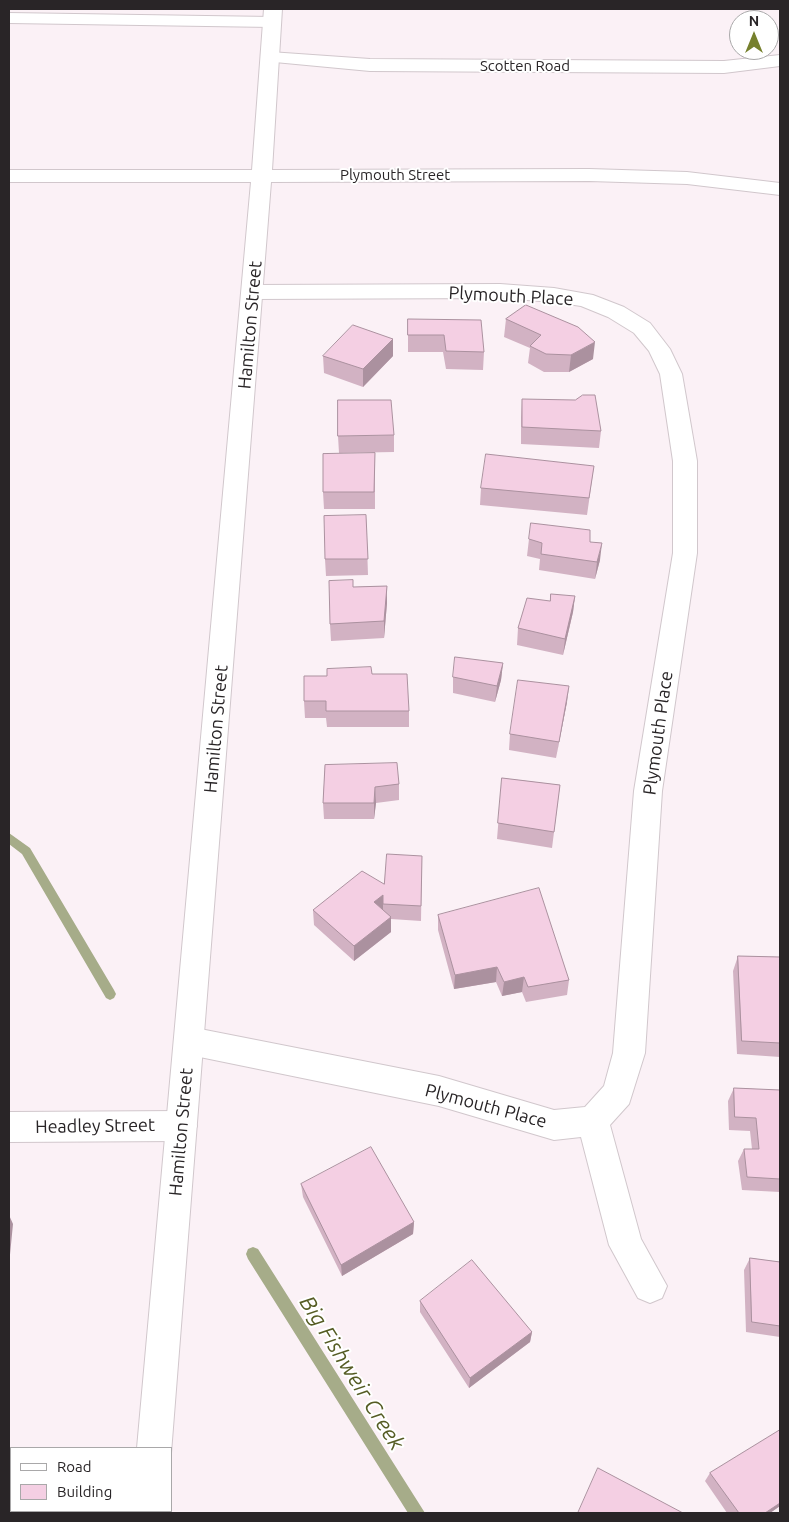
<!DOCTYPE html>
<html>
<head>
<meta charset="utf-8">
<style>
	body { margin:0 }
	#map { position:relative; width:789px; height:1522px; overflow:hidden; background:#fbf1f6; font-family:Ubuntu,sans-serif }
	canvas { display:block }
	.frame { position:absolute; inset:0; border:10px solid #292527; pointer-events:none }
	.legend { position:absolute; left:10px; top:1447px; width:162px; height:65px; box-sizing:border-box; background:#fff; border:1px solid #a9a8a9; margin:0; padding:6px 9px; list-style:none; font-size:15px; color:#292527 }
	.legend li { display:flex; align-items:center; gap:10px; height:25px }
	.legend b { width:25px; border:1px solid #a9a8a9 }
	.north { position:absolute; left:729px; top:10px; width:50px; height:50px; box-sizing:border-box; background:#fff; border:1px solid #a9a8a9; border-radius:50%; rotate:0deg; font-size:14px; font-weight:700; line-height:20px; text-align:center; color:#292527 }
	.north::after { content:''; display:block; margin:auto; width:18px; height:22px; background:#76802d; clip-path:polygon(50% 0,100% 100%,50% 72%,0 100%) }
</style>
</head>
<body>
<div id="map">
<canvas width="789" height="1522"></canvas>
<div class="frame"></div>
<ul class="legend">
<li><b style="height:6px;background:#fff"></b>Road</li>
<li><b style="height:14px;background:#f4cfe3"></b>Building</li>
</ul>
<div class="north">N</div>
</div>
<script>
const context = document.querySelector('canvas').getContext('2d');
context.lineJoin = 'round';
function fillPath(path, color) { context.fillStyle = color; context.fill(path, 'evenodd'); }
function strokePath(path, color, width, dash) { context.strokeStyle = color; context.lineWidth = width; context.lineCap = dash ? 'butt' : 'round'; context.setLineDash(dash || []); context.stroke(path); }
function label(font, color, halo, rows, align = 'center') {
  context.font = font + ' Ubuntu,sans-serif'; context.lineWidth = 4; context.setLineDash([]); context.textBaseline = 'middle'; context.strokeStyle = halo; context.fillStyle = color; for (const [text, x, y, turn = 0] of rows) {
    context.save(); context.translate(x, y); context.rotate((+turn || 0) * Math.PI / 180); context.textAlign = isNaN(turn) ? turn : align; if (halo) context.strokeText(text, 0, 0); context.fillText(text, 0, 0); context.restore();
  }
}
fillPath(new Path2D(`
	M9,833L30,848L114,990L116,994L114,998L110,1000L106,998L22,854L9,844Z
	M253,1247L258,1249L425,1513H408L248,1259L246,1254L248,1249Z`), '#a6ac89');
const street = new Path2D(`
	M9,13L272,17L278,18L281,22L278,26L272,27L9,23Z
	M270,52L370,59L724,61L780,55V66L724,73L370,71L264,61L261,57L264,53Z
	M500,284L554,288L593,295L624,307L650,323L670,349L682,374L697,461V553L662,791L645,1053L629,1104L610,1125L641,1239L667,1286L662,1298L650,1303L638,1298L609,1245L581,1137L554,1140L439,1106L190,1055L179,1051L174,1041L179,1031L190,1027L439,1076L554,1110L585,1107L604,1086L613,1053L634,791L673,553V461L660,374L649,351L634,333L608,317L581,306L554,302L500,298L253,299L245,297L242,292L245,287L253,285Z
	M181,1111L192,1115L197,1126L192,1137L181,1141L9,1142V1112Z`);
const secondary = new Path2D(`
	M264,9H282L272,170L589,169L687,172L780,183V195L687,184L589,181L271,182L171,1453V1448H137L251,182H9V170H252Z
	M130,1511H168V1513H130Z`);
strokePath(street, '#d1c7cc', 2);
strokePath(secondary, '#d1c7cc', 2);
fillPath(street, '#fff');
fillPath(secondary, '#fff');
fillPath(new Path2D(`
	M526,305L593,359L569,372H544L528,363L530,348L504,337L506,319Z
	M408,319L484,352L483,370L446,369L443,352H408Z
	M323,356H393L363,387L324,373Z
	M522,399L601,431L599,448L521,444V417Z
	M394,435V452L339,453L338,436Z
	M375,453V509H324L323,492Z
	M594,466L587,515L480,505L481,488Z
	M366,515L368,575L326,576L325,559Z
	M529,539L590,542L600,560L595,579L539,570L540,559L527,556Z
	M387,586V603L384,638L331,641L330,624L353,587Z
	M575,596L573,612L563,655L517,645L518,628Z
	M503,663L501,680L495,702L453,693V677Z
	M372,674L409,711V727H327L326,718H305L304,701L327,676Z
	M567,702L556,758L509,750L510,734Z
	M325,765L399,784V800L376,803L374,819H324L323,803Z
	M502,778L560,785L552,848L497,839Z
	M422,856L421,921L391,919V932L354,961L314,925L313,910L384,884Z
	M438,915L569,980L567,995L526,1002L522,992L502,996L496,982L454,989L438,930Z
	M738,956L780,957V1057L737,1054L733,971Z
	M734,1088L780,1090V1192L742,1190L738,1161L744,1149H752L750,1131L729,1130L728,1101Z
	M301,1184L414,1222L413,1234L342,1276L303,1197Z
	M750,1258L780,1262V1337L746,1332L744,1270Z
	M420,1301L532,1332L530,1342L469,1388L420,1312Z
	M780,1430V1506L770,1513H727L705,1481L710,1473Z`), '#d2b2c3');
fillPath(new Path2D(`
	M393,339V356L363,387V369Z
	M595,342L593,359L569,372L571,355Z
	M602,543L600,560L595,579L597,562Z
	M387,586V603L384,638V621Z
	M575,596L573,612L563,655L565,639Z
	M503,663L501,680L495,702L497,686Z
	M569,686L567,702L556,758L559,742Z
	M375,787L376,803L374,819V803Z
	M383,895V910L374,902Z
	M391,917V932L354,961V946Z
	M497,967L496,982L454,989L455,975Z
	M524,977L522,992L502,996L504,982Z
	M9,1215L13,1224L9,1265Z
	M414,1222L413,1234L342,1276L341,1265Z
	M532,1332L530,1342L469,1388L470,1378Z
	M780,1503V1506L770,1513H765Z`), '#ab919f');
const building = new Path2D(`
	M526,305L578,327L595,342L571,355L546,354L530,346L541,335L506,319Z
	M408,319L481,320L484,352L446,351L444,335H408Z
	M353,325L393,339L363,369L323,356Z
	M583,395H595L601,431L522,427V399L575,400Z
	M338,400H391L394,435L338,436Z
	M375,453L374,492H323V454Z
	M486,454L594,466L589,498L481,488Z
	M366,515L368,559H325L324,516Z
	M531,523L590,530V542L602,543L597,562L541,554L542,543L529,539Z
	M353,580V587L387,586L384,621L330,624L329,581Z
	M551,594L575,596L565,639L518,628L527,598L550,601Z
	M455,657L503,663L497,686L453,677Z
	M371,667L372,674H407L409,711H326V701H304V676H327V669Z
	M518,680L569,686L559,742L510,734Z
	M397,763L399,784L375,787L374,803H323L325,765Z
	M502,778L560,785L554,832L498,823Z
	M387,854L422,856L421,906L383,904V895L374,902L391,917L354,946L313,910L362,871L384,884Z
	M539,888L569,980L528,987L524,977L504,982L497,967L455,975L438,915Z
	M738,956L780,957V1043L742,1041Z
	M734,1088L780,1090V1179L747,1177L744,1149H759L756,1118L735,1117Z
	M371,1147L414,1222L341,1265L301,1184Z
	M750,1258L780,1262V1326L752,1322Z
	M472,1260L532,1332L470,1378L420,1301Z
	M780,1430V1503L765,1513H739L710,1473Z
	M598,1468L683,1513H578Z`);
fillPath(building, '#f4cfe3');
strokePath(building, '#ab919f', 1);
label('15px', '#292527', '#fff', [
	["Scotten Road",525,66],
	["Plymouth Street",395,175]
]);
label('18px', '#292527', '#fff', [
	["Plymouth Place",511,296,3],
	["Hamilton Street",250,325,-85],
	["Hamilton Street",216,729,-85],
	["Plymouth Place",658,733,-82],
	["Plymouth Place",486,1106,15],
	["Headley Street",95,1126,-1],
	["Hamilton Street",181,1132,-85]
]);
label('italic 22px', '#555c24', '#fff', [
	["Big Fishweir Creek",352,1373,58]
]);
</script>
</body>
</html>
